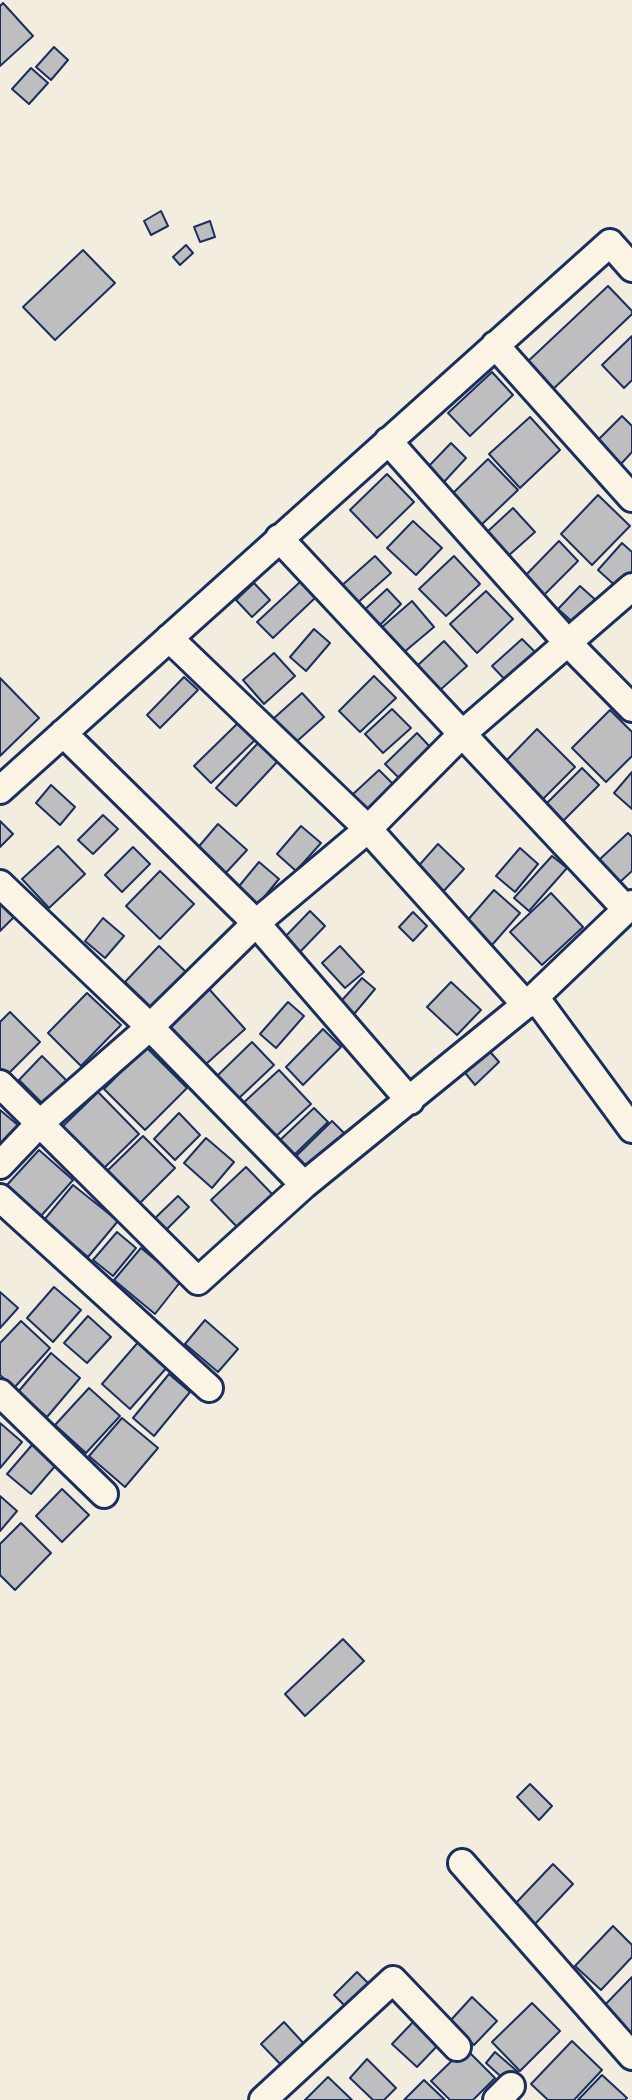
<!DOCTYPE html>
<html>
<head>
<meta charset="utf-8">
<style>
	body { margin:0 }
	canvas { display:block; background:#f3ede0 }
</style>
</head>
<body>
<canvas width="632" height="2100"></canvas>
<script>
const context = document.querySelector('canvas').getContext('2d');
context.lineJoin = 'round';
function fillPath(path, color) { context.fillStyle = color; context.fill(path, 'evenodd'); }
function strokePath(path, color, width, dash) { context.strokeStyle = color; context.lineWidth = width; context.lineCap = dash ? 'butt' : 'round'; context.setLineDash(dash || []); context.stroke(path); }
const building = new Path2D(`
	M3,3L33,36L0,66V6Z
	M54,47L68,60L51,80L36,67Z
	M31,68L48,83L29,104L12,89Z
	M161,211L168,226L151,235L144,221Z
	M210,221L215,237L200,242L194,227Z
	M186,245L193,253L180,265L173,257Z
	M83,250L115,283L55,340L23,307Z
	M608,286L632,311V314L549,393L523,366Z
	M632,336V380L624,388L602,365Z
	M492,372L513,395L470,436L448,413Z
	M622,416L632,426V452L620,465L597,441Z
	M530,417L560,450L520,488L489,454Z
	M451,443L466,458L443,483L427,468Z
	M488,459L518,490L478,528L449,497Z
	M387,474L414,502L377,538L350,510Z
	M598,495L630,526L592,565L561,534Z
	M513,508L535,532L507,557L486,533Z
	M413,521L442,548L416,575L387,548Z
	M559,541L578,561L542,597L523,578Z
	M622,543L632,552V577L620,590L598,570Z
	M375,556L391,573L355,605L339,588Z
	M454,556L480,584L446,616L419,589Z
	M300,582L315,598L273,638L257,622Z
	M254,583L270,600L252,617L236,600Z
	M580,586L599,603L577,626L558,609Z
	M387,589L401,604L377,628L362,612Z
	M486,591L513,619L477,653L450,624Z
	M412,601L434,627L403,653L381,628Z
	M314,629L330,643L306,671L290,657Z
	M522,639L541,658L511,686L492,666Z
	M444,641L467,666L439,691L417,666Z
	M274,653L295,676L264,704L243,680Z
	M374,676L396,698L360,732L339,711Z
	M184,677L198,690L160,728L147,715Z
	M0,678L39,718L0,756Z
	M302,693L324,717L295,743L273,719Z
	M392,709L411,728L383,753L365,734Z
	M610,710L632,732V756L606,782L572,748Z
	M239,722L256,739L211,783L194,766Z
	M537,729L575,767L540,802L502,765Z
	M417,733L433,750L401,780L385,764Z
	M259,742L278,761L236,806L216,788Z
	M582,768L599,785L559,825L542,808Z
	M379,770L394,785L365,812L351,796Z
	M632,772V809L614,793Z
	M51,785L75,807L60,825L36,803Z
	M103,815L118,829L93,854L78,840Z
	M0,821L13,834L0,847Z
	M218,824L247,850L223,876L195,851Z
	M301,826L321,843L296,871L277,854Z
	M628,833L632,837V871L620,882L599,860Z
	M438,844L464,869L440,895L414,871Z
	M58,846L85,874L49,908L22,879Z
	M133,847L150,864L122,892L105,875Z
	M520,848L538,864L515,892L496,876Z
	M552,856L567,868L529,911L514,898Z
	M259,862L279,879L255,908L235,891Z
	M160,871L194,904L160,939L126,906Z
	M494,890L520,913L492,945L466,922Z
	M551,893L583,927L542,965L510,932Z
	M0,903L14,917L0,931Z
	M310,911L325,926L298,954L283,939Z
	M413,912L427,926L413,941L399,927Z
	M103,918L124,936L105,958L85,941Z
	M159,946L187,973L153,1009L125,982Z
	M340,946L364,972L345,988L322,963Z
	M362,978L375,989L349,1020L335,1008Z
	M451,982L481,1010L457,1035L427,1007Z
	M209,989L245,1029L205,1065L170,1026Z
	M87,993L121,1025L81,1066L48,1033Z
	M288,1002L304,1016L276,1048L260,1034Z
	M10,1012L40,1042L7,1075L0,1068V1022Z
	M323,1029L341,1047L303,1085L286,1067Z
	M252,1042L274,1065L237,1100L216,1077Z
	M146,1047L187,1088L145,1130L104,1089Z
	M486,1047L499,1062L475,1085L462,1069Z
	M42,1056L68,1082L45,1106L19,1080Z
	M279,1070L311,1104L273,1139L241,1105Z
	M98,1092L139,1134L102,1170L61,1128Z
	M314,1108L328,1122L292,1157L278,1142Z
	M0,1110L19,1126L0,1148Z
	M179,1113L200,1135L175,1160L154,1139Z
	M332,1121L350,1139L308,1180L290,1162Z
	M143,1136L175,1168L135,1208L103,1175Z
	M206,1138L234,1162L212,1188L184,1163Z
	M39,1150L73,1180L41,1216L6,1186Z
	M246,1167L275,1197L240,1230L211,1200Z
	M73,1185L118,1221L88,1257L44,1220Z
	M178,1196L189,1207L162,1234L151,1222Z
	M117,1232L136,1248L113,1276L93,1260Z
	M141,1248L181,1281L155,1314L114,1280Z
	M54,1287L81,1310L53,1342L27,1318Z
	M0,1292L18,1308L0,1328Z
	M88,1316L111,1337L87,1363L64,1343Z
	M205,1320L238,1349L218,1372L185,1344Z
	M21,1321L50,1348L14,1388L0,1375V1343Z
	M140,1340L169,1365L130,1409L102,1384Z
	M51,1353L80,1378L47,1417L18,1392Z
	M169,1374L190,1392L154,1436L133,1418Z
	M89,1388L120,1416L86,1453L55,1425Z
	M122,1418L158,1448L125,1487L89,1456Z
	M0,1423L22,1442L0,1468Z
	M32,1445L56,1465L31,1494L7,1474Z
	M62,1489L89,1515L62,1542L36,1516Z
	M0,1496L17,1511L0,1531Z
	M21,1523L51,1553L15,1590L0,1575V1544Z
	M343,1639L364,1661L305,1716L285,1694Z
	M530,1784L552,1806L539,1820L517,1797Z
	M553,1864L573,1884L534,1925L514,1905Z
	M613,1926L632,1945V1957L601,1990L575,1966Z
	M357,1972L371,1986L348,2009L334,1995Z
	M632,1977V2044L598,2012Z
	M472,1997L497,2021L474,2045L450,2021Z
	M532,2003L560,2031L520,2071L492,2042Z
	M415,2020L440,2043L417,2067L392,2044Z
	M284,2022L306,2046L284,2068L261,2044Z
	M572,2041L602,2070L574,2100H548L531,2084Z
	M465,2048L495,2078L473,2100H450L431,2081Z
	M495,2052L518,2072L508,2083L486,2063Z
	M367,2059L396,2088L384,2100H373L350,2078Z
	M602,2075L627,2098L625,2100H578Z
	M328,2077L352,2100H305Z
	M424,2080L445,2100H404Z`);
fillPath(building, '#bebec0');
strokePath(building, '#1b2f5e', 2);
const minor = new Path2D(`
	M495,345L632,498
	M388,441L567,642L632,708
	M279,538L626,909
	M169,638L368,829L526,1005
	M63,733L256,923L410,1101
	M0,790L610,243L632,268
	M0,884L150,1027L304,1185
	M535,997L632,1129
	M0,1084L198,1281L304,1185L535,997L632,904
	M0,1165L39,1124L150,1027L256,923L368,829L462,734L632,587
	M0,1198L209,1388
	M0,1393L104,1494
	M462,1863L632,2056
	M263,2100L393,1980L457,2047
	M497,2100L511,2086`);
strokePath(minor, '#1b2f5e', 32);
strokePath(minor, '#fcf5e5', 26);
</script>
</body>
</html>
